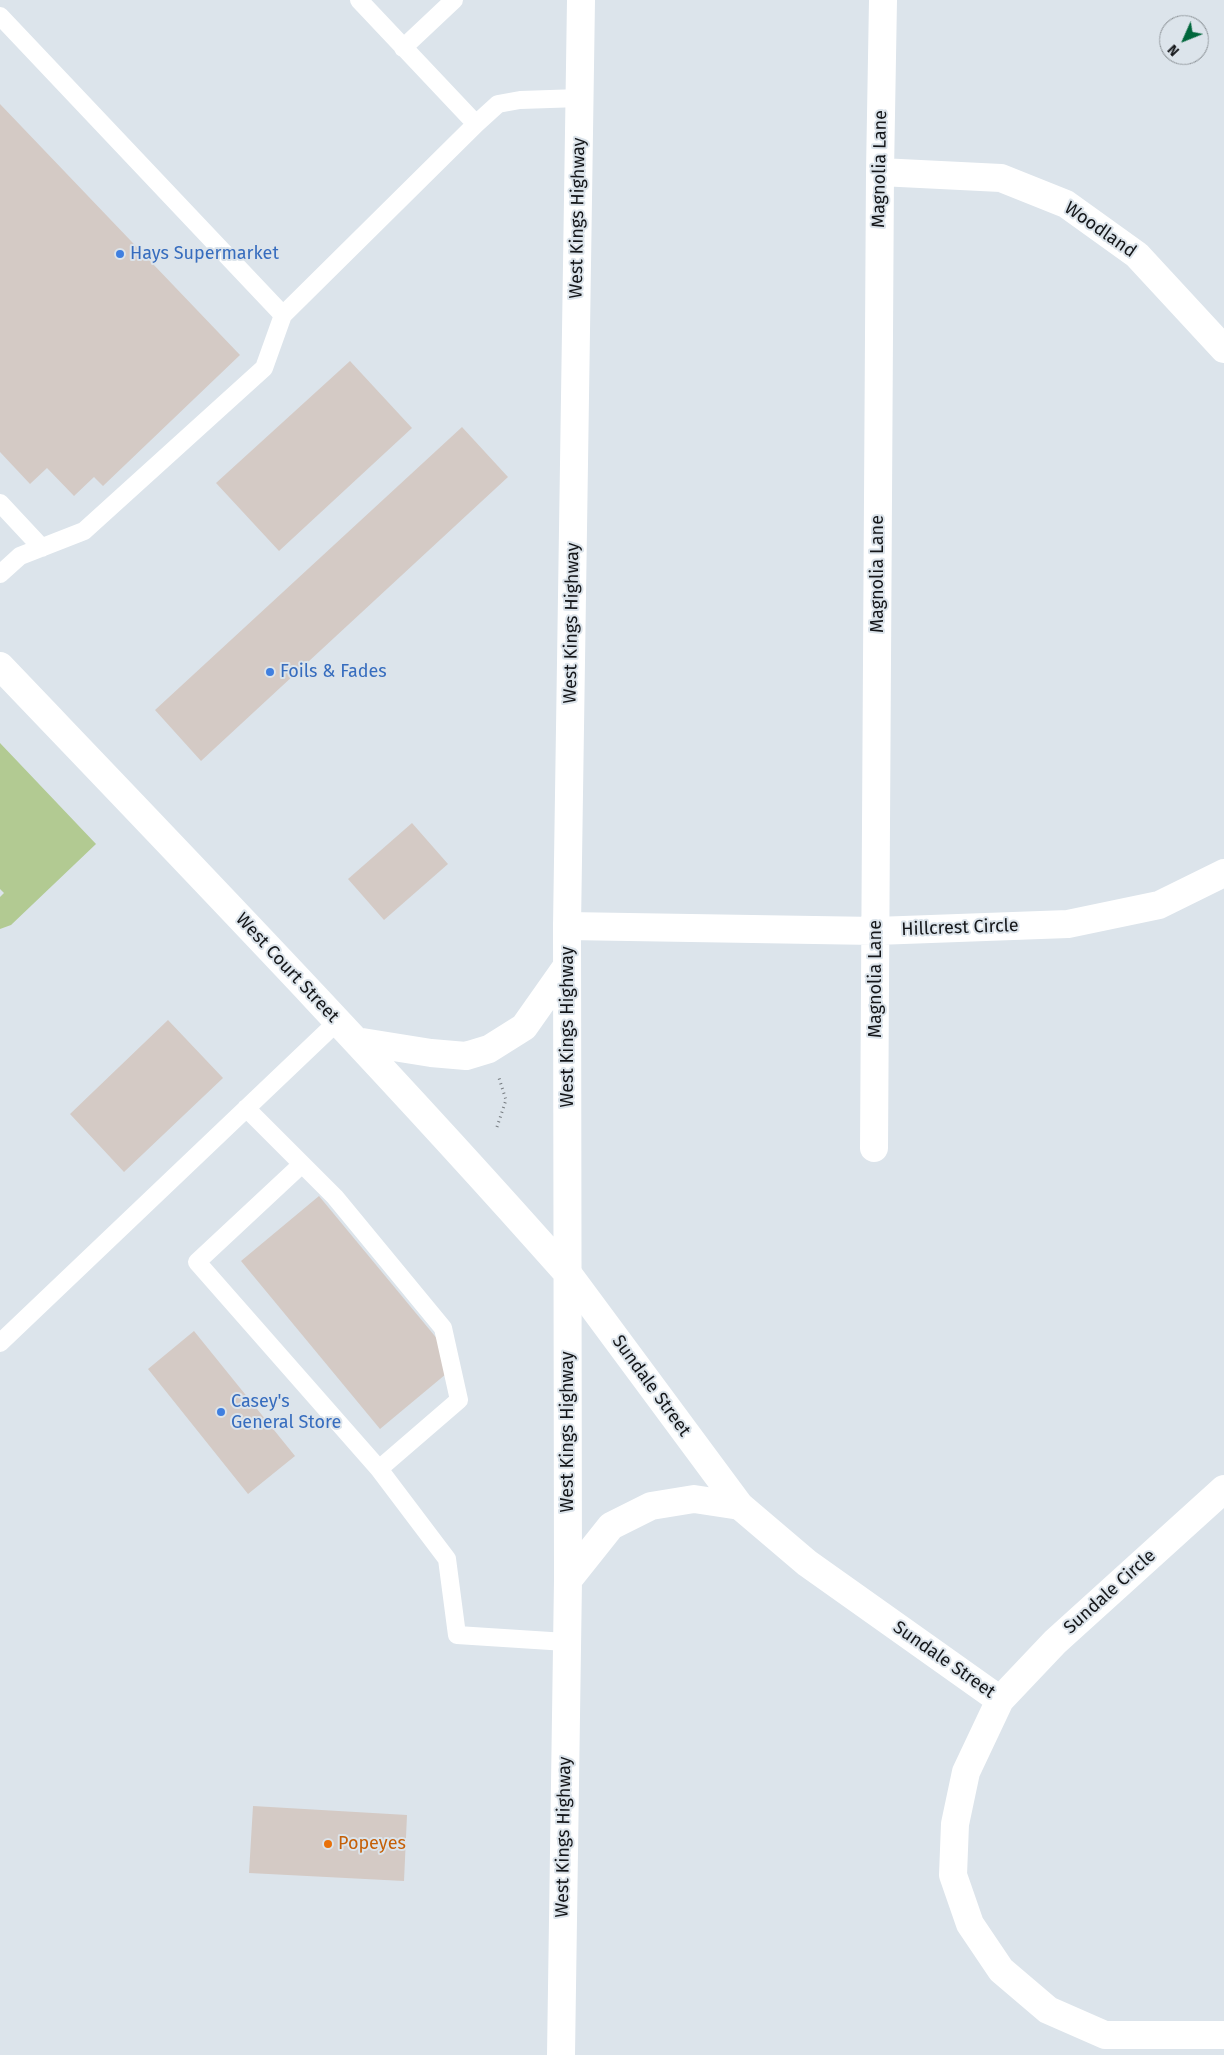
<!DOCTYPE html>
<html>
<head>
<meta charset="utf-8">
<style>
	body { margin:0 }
	#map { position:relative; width:1224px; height:2055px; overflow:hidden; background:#dce4eb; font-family:"Fira Sans",sans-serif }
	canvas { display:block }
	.north { position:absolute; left:1159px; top:15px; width:50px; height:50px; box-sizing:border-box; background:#dce4eb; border:1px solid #8c9297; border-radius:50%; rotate:226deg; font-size:14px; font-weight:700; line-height:20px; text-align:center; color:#141619 }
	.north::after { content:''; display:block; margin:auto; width:18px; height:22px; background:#00673c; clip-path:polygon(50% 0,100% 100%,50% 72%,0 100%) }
</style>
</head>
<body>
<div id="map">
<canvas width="1224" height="2055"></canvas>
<div class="north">N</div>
</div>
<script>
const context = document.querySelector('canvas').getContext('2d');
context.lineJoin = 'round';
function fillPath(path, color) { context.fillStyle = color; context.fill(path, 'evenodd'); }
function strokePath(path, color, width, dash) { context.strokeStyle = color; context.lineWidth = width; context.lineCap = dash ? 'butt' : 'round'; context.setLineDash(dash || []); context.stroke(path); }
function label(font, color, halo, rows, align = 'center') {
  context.font = font + ' "Fira Sans",sans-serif'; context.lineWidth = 4; context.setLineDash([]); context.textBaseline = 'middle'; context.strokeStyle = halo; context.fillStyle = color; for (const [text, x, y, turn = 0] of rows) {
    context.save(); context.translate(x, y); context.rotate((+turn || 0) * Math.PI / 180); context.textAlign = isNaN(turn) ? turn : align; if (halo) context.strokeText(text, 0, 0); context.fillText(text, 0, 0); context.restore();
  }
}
fillPath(new Path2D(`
	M0,743L96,844L11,925L0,929V897L4,893L0,889Z`), '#b2ca92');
fillPath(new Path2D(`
	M0,104L240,355L103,486L94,477L74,496L47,468L30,484L0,452Z
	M350,361L412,428L279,551L216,483Z
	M462,427L508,477L201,761L155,710Z
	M412,823L448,864L384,920L348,879Z
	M168,1020L223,1078L124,1172L70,1114Z
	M319,1196L458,1364L380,1429L241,1261Z
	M194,1331L295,1456L248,1494L148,1369Z
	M253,1806L407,1815L404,1881L249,1873Z`), '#d4cac5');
strokePath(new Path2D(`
	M497,1127L506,1100L499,1078`), '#777c81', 3, [1, 4]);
strokePath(new Path2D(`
	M359,0L476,124L498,104L520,100L580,98
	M0,16L283,315L476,124
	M403,48L454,0
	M0,503L42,548
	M0,574L20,556L84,531L264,368L283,315
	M246,1108L335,1197L443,1328L459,1400L379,1469L447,1559L457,1635L566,1642
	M301,1165L197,1262L379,1469
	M0,1343L337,1022`), '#fff', 18);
strokePath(new Path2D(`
	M880,172L1001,178L1066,204L1137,255L1224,349
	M567,926L876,931L1068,924L1159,905L1224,873
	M874,1148L880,172L883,0
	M569,1275L740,1506L807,1563L1000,1700
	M1224,1489L1055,1642L1000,1700L966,1772L955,1824L953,1875L970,1924L1001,1970L1048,2010L1105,2035H1224`), '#fff', 28);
strokePath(new Path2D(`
	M0,666C192,867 385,1067 569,1275
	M356,1041L431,1053L466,1056L489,1049L524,1027L567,966
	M568,1580L611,1526L651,1506L694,1499L740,1506
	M561,2055L568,1580L567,926L581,0`), '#fff', 28);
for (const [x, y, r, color] of [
	[120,254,5,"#3f7fe0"],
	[270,672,5,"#3f7fe0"],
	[221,1412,5,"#3f7fe0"],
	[328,1844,5,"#e8710a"]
]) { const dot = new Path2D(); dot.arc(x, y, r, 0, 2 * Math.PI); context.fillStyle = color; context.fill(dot); strokePath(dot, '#dce4eb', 2); }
label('18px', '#141619', '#dce4eb', [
	["Magnolia Lane",880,169,-89],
	["West Kings Highway",578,218,-89],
	["Woodland",1100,230,35],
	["Magnolia Lane",878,574,-90],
	["West Kings Highway",572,623,-89],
	["Hillcrest Circle",960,928,-2],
	["West Court Street",287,968,47],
	["Magnolia Lane",876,979,-90],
	["West Kings Highway",568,1027,-90],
	["Sundale Street",651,1386,54],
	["West Kings Highway",568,1432,-90],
	["Sundale Circle",1110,1592,-42],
	["Sundale Street",944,1660,35],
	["West Kings Highway",564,1837,-89]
]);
label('18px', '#366cbe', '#dce4eb', [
	["Hays Supermarket",130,254],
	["Foils & Fades",280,672],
	["Casey's",231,1402],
	["General Store",231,1423]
], 'left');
label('18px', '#c56008', '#dce4eb', [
	["Popeyes",338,1844]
], 'left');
</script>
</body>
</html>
